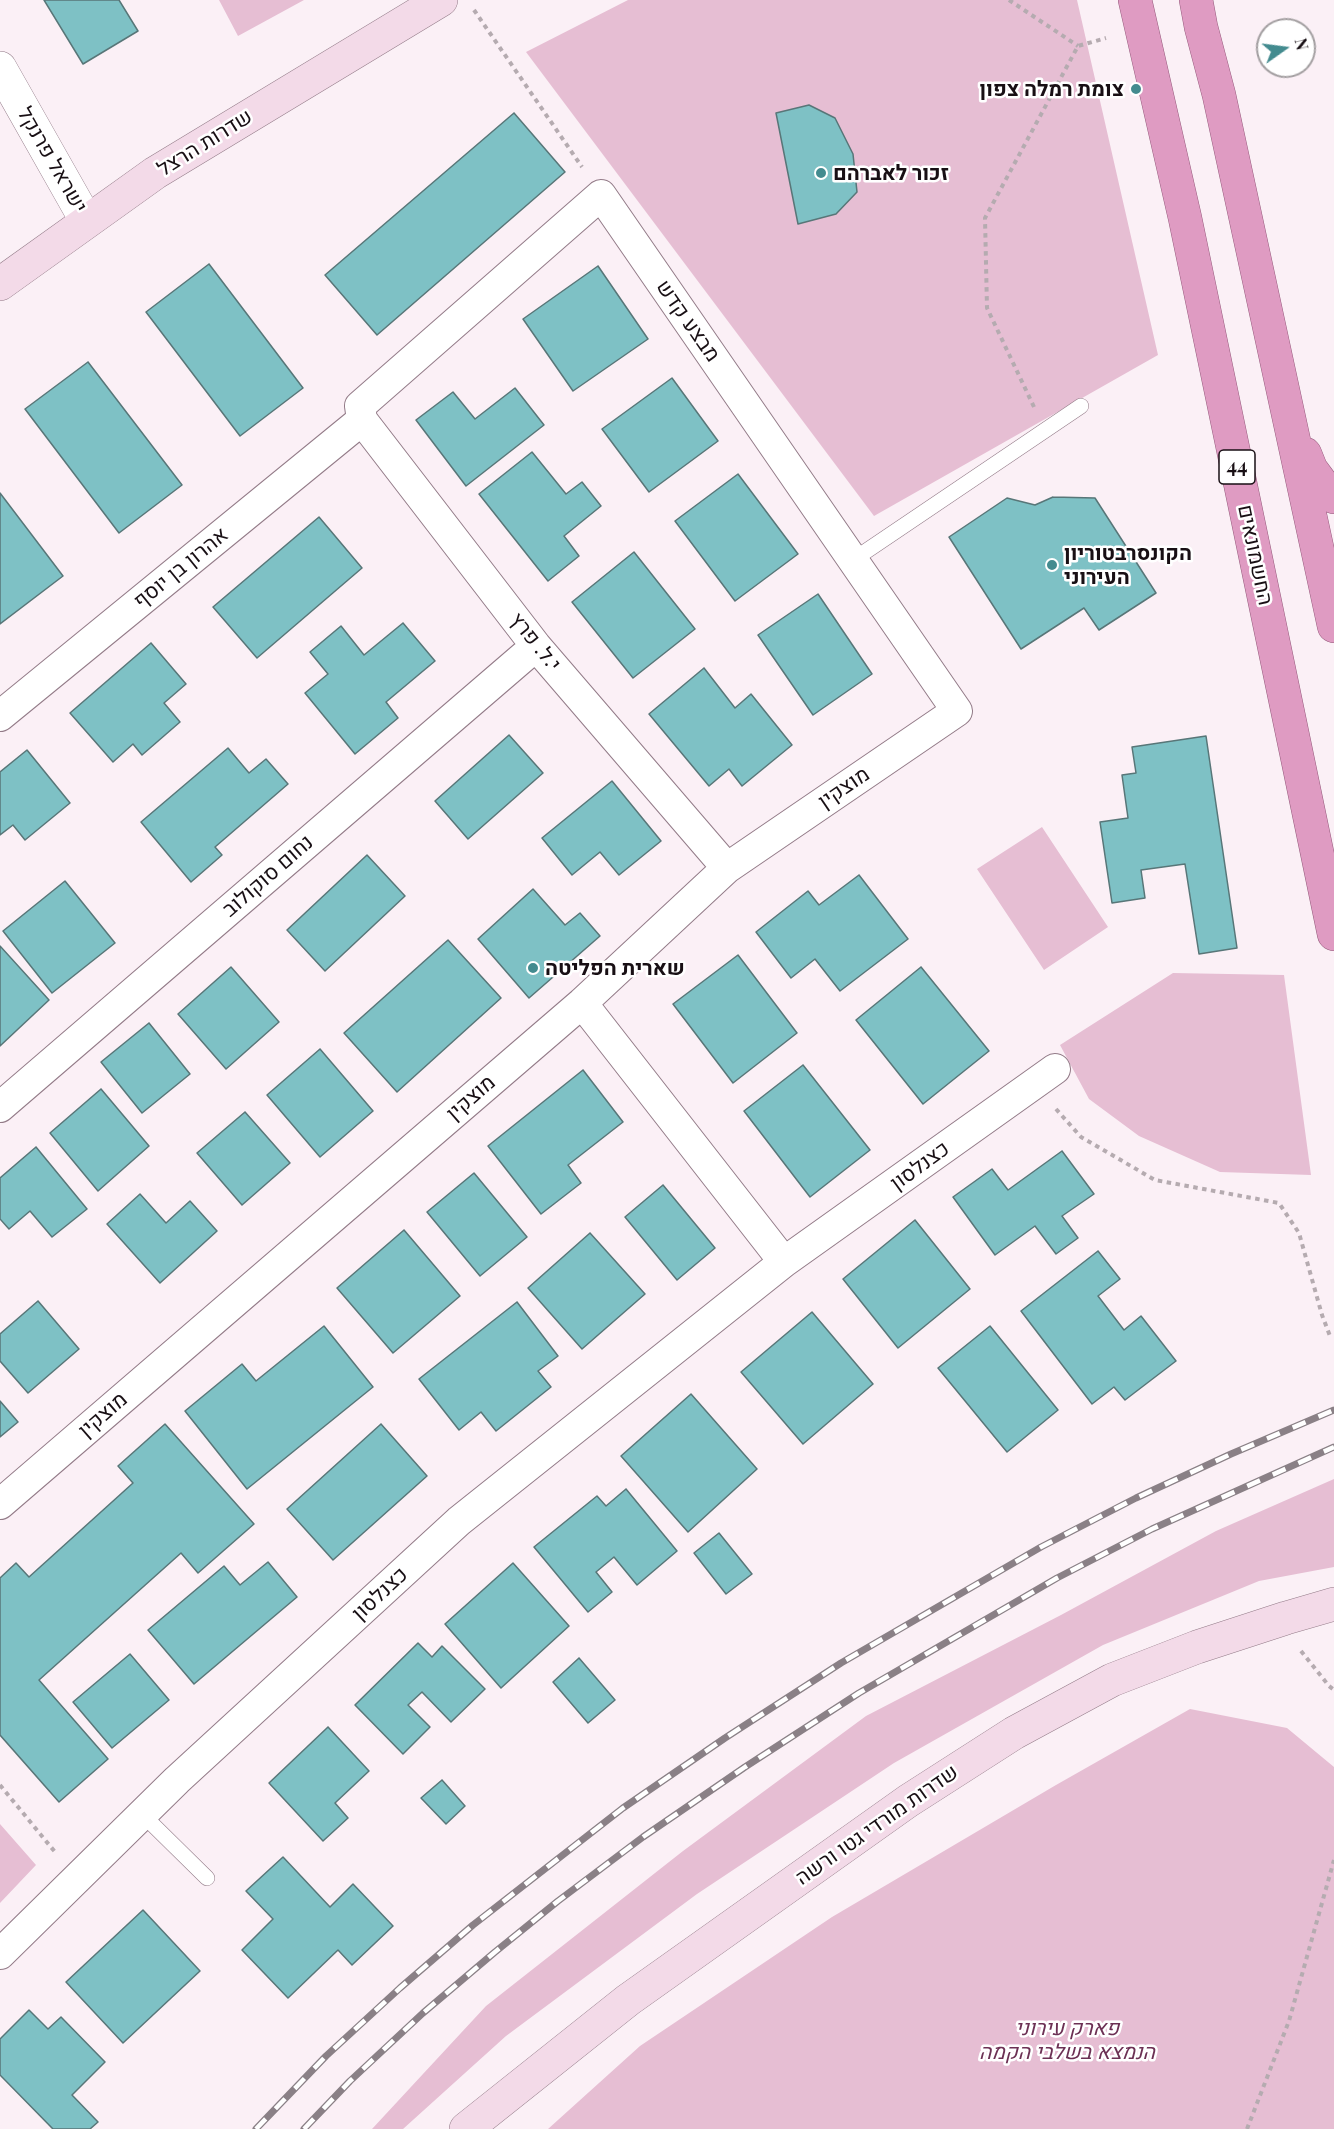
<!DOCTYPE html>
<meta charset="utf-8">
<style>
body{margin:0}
#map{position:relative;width:1334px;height:2129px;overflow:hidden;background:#fbf0f6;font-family:"Playfair Display",serif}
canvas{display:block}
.north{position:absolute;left:1256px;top:18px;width:60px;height:60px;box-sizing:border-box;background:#fff;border:2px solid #a39fa1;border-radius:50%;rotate:76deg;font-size:16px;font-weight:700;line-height:24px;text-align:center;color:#180f14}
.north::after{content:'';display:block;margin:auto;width:21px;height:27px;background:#438b8f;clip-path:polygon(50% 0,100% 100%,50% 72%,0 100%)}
</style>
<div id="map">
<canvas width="1334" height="2129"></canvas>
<div class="north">N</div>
</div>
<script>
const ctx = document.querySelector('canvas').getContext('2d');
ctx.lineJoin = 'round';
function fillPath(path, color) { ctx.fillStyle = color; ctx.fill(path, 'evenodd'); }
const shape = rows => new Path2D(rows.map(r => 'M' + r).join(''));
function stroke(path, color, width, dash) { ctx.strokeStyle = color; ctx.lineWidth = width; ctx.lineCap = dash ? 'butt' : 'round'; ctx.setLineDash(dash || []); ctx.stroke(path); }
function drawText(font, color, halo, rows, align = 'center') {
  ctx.font = font + ' "Playfair Display",Heebo,serif'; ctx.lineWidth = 5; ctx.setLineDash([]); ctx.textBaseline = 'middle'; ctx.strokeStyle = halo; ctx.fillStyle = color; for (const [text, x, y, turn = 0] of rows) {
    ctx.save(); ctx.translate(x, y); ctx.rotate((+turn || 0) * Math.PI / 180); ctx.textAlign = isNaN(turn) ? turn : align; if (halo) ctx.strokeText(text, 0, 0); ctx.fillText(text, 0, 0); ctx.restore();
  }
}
fillPath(shape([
 [219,0,304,0,238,36],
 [628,0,1077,0,1158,355,874,516,526,52],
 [1042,827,1108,927,1044,970,977,869],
 [1173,973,1284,975,1311,1175,1220,1172,1139,1136,1089,1099,1060,1045],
 [1334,1479,1334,1567,1259,1581,1103,1645,894,1763,697,1894,506,2036,403,2129,372,2129,486,2006,683,1851,866,1716,1061,1615,1216,1531],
 [1190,1709,1287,1728,1334,1767,1334,2129,548,2129,640,2046,832,1917,1056,1785],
 [0,1824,36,1865,0,1903]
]), '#e6bed3');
const building = shape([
 [44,0,119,0,138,31,83,64,44,0],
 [809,105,835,118,853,154,857,192,836,214,798,224,776,113,809,105],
 [514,113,565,172,377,335,325,275,514,113],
 [209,264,303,388,240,436,146,312,209,264],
 [598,266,648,339,573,391,523,319,598,266],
 [88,362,182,485,119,533,25,409,88,362],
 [672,378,718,441,649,492,602,429,672,378],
 [515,388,544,425,466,486,416,420,453,392,475,419,515,388],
 [532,452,566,494,582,482,601,506,564,536,579,556,548,581,479,494,532,452],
 [738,474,798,554,735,601,675,521,738,474],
 [0,493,63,576,0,624,0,493],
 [1053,497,1095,498,1156,593,1099,630,1084,608,1021,649,949,537,1007,498,1035,505,1053,497],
 [319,517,362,568,257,658,213,607,319,517],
 [634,552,695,629,633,678,572,602,634,552],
 [818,594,872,674,813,715,758,635,818,594],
 [403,623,435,661,386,702,398,718,355,754,305,693,328,674,310,652,341,626,364,655,403,623],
 [151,643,186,684,164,703,180,722,142,755,133,744,113,762,70,713,151,643],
 [704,668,735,708,751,694,792,745,742,786,729,769,709,786,649,714,704,668],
 [509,735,543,773,468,839,435,801,509,735],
 [1206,736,1237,948,1199,954,1185,864,1141,870,1145,898,1112,903,1100,822,1128,818,1122,775,1136,773,1132,747,1206,736],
 [228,748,249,773,266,759,288,784,215,847,222,855,191,882,141,822,228,748],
 [27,750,70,803,25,840,13,825,0,835,0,772,27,750],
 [612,781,661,841,619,875,600,852,572,875,542,838,612,781],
 [367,855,405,896,325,971,287,930,367,855],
 [859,875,908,939,840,991,815,959,791,978,756,932,808,891,819,905,859,875],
 [65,881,115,943,52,993,3,931,65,881],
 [533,889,565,925,580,913,600,936,529,998,478,939,533,889],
 [448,940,501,998,397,1092,344,1033,448,940],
 [0,946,49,1000,0,1046,0,946],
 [738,955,797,1033,733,1083,673,1004,738,955],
 [231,967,279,1022,226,1069,178,1014,231,967],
 [921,967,989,1051,923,1104,856,1020,921,967],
 [149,1023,190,1074,142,1113,101,1062,149,1023],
 [320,1049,373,1111,320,1157,267,1095,320,1049],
 [803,1065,870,1150,810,1197,744,1111,803,1065],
 [583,1070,623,1122,568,1165,581,1183,541,1214,488,1146,583,1070],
 [101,1089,149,1146,98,1191,50,1133,101,1089],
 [245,1112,290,1163,242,1205,197,1153,245,1112],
 [36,1147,87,1209,52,1237,30,1211,9,1229,0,1219,0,1178,36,1147],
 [1062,1151,1094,1194,1062,1216,1078,1238,1056,1254,1035,1226,995,1255,953,1197,992,1169,1008,1190,1062,1151],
 [474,1173,527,1237,480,1276,427,1212,474,1173],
 [663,1185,715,1248,677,1280,625,1217,663,1185],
 [140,1194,166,1223,190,1201,217,1231,160,1283,107,1224,140,1194],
 [915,1220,970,1289,898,1348,843,1279,915,1220],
 [404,1230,460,1296,393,1353,337,1288,404,1230],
 [590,1233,645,1294,582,1349,528,1288,590,1233],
 [1098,1251,1120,1279,1098,1296,1124,1330,1141,1316,1176,1361,1125,1400,1114,1387,1092,1404,1021,1311,1098,1251],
 [38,1301,79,1349,28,1393,0,1361,0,1334,38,1301],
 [517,1302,558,1356,538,1371,551,1387,496,1431,481,1412,459,1430,419,1379,517,1302],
 [812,1312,873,1384,803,1444,741,1372,812,1312],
 [324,1326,373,1387,247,1489,185,1411,242,1364,256,1381,324,1326],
 [990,1326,1058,1410,1007,1452,938,1368,990,1326],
 [691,1394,757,1469,688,1532,621,1456,691,1394],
 [0,1401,18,1422,0,1437,0,1401],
 [165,1424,254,1524,198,1573,181,1553,39,1680,108,1759,59,1802,0,1735,0,1578,16,1563,29,1577,133,1483,118,1466,165,1424],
 [381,1424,427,1476,333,1560,287,1509,381,1424],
 [626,1489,677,1551,637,1585,614,1557,596,1572,612,1592,588,1612,534,1547,597,1496,606,1506,626,1489],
 [719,1533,752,1574,726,1594,694,1553,719,1533],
 [268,1562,297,1597,194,1684,148,1630,224,1566,240,1585,268,1562],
 [513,1563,569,1626,501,1688,445,1624,513,1563],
 [418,1643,432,1657,442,1646,485,1689,451,1722,422,1692,408,1705,430,1727,403,1754,355,1705,418,1643],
 [130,1654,169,1700,112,1748,73,1702,130,1654],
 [579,1658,615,1700,588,1723,553,1682,579,1658],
 [328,1727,369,1771,335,1803,348,1818,323,1841,269,1783,328,1727],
 [442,1780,465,1806,446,1824,421,1798,442,1780],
 [283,1857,330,1907,353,1884,393,1926,352,1965,338,1950,288,1998,242,1950,273,1919,246,1891,283,1857],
 [143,1910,200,1971,123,2043,66,1982,143,1910],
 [29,2010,48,2029,61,2017,105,2062,72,2095,98,2122,90,2129,53,2129,0,2075,0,2039,29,2010]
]);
fillPath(building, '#7ec1c5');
stroke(building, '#587678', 1.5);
const service = shape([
 [853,560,1081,406],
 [142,1814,207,1878]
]);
const minor = shape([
 [0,716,362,420],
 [582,1003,784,1262],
 [0,1107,536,646],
 [0,1504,582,1003,727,868,957,711,601,195,360,406,362,420,536,646,727,868],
 [0,1954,177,1780,459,1521,784,1262,1055,1069]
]);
const tertiary = shape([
 [0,68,86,220]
]);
const secondary = shape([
 [0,284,155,173,441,0],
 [466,2129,628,2000,908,1801,1014,1733,1112,1680,1197,1647,1286,1618,1334,1604]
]);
const trunk = shape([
 [1135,0,1185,218,1334,934],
 [1196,0,1201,27,1219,95,1334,626],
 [1305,454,1311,469,1325,488,1334,497]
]);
stroke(service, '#937b88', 16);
stroke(minor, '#937b88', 32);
stroke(tertiary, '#937b88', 34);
stroke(secondary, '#937b88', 34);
stroke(trunk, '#945a7b', 34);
stroke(shape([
 [1009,0,1078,46],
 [474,10,582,167],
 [1034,407,987,308,985,218,1078,46,1106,38],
 [1056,1109,1081,1137,1155,1180,1279,1203,1299,1233,1322,1315,1330,1336],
 [1301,1651,1329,1686,1334,1690],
 [0,1785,55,1852],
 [1247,2129,1289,2021,1334,1860]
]), '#b5abb0', 4, [4.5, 4.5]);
stroke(service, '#fff', 15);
stroke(minor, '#fff', 30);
stroke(tertiary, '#fff', 33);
stroke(secondary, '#f3dae8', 33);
stroke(trunk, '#df9bc2', 33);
const rail = shape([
 [256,2129,326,2056,400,1988,473,1925,623,1808,725,1738,841,1663,1041,1547,1136,1498,1231,1454,1334,1410],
 [304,2129,350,2081,423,2013,495,1952,558,1901,643,1837,745,1767,859,1693,1057,1578,1152,1529,1334,1447]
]);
stroke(rail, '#8a8086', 7);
stroke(rail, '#fff', 4.5, [14]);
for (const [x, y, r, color] of [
 [1136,89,6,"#438b8f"],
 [821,173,6,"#438b8f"],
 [1052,565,6,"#438b8f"],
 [533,968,6,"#438b8f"]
]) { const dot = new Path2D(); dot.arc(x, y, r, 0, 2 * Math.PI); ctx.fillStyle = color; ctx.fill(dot); stroke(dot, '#fff', 2); }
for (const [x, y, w] of [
 [1237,467,36]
]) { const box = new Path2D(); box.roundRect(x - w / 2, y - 17, w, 34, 4.5); ctx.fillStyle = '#fff'; ctx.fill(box); stroke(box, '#180f14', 1.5); }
drawText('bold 20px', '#180f14', null, [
 ["44",1237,467]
]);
drawText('bold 21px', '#180f14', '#fff', [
 ["צומת רמלה צפון",1124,89,"right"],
 ["זכור לאברהם",833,173],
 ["הקונסרבטוריון",1064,553],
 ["העירוני",1064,577],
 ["שארית הפליטה",545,968]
], 'left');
drawText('21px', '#180f14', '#fff', [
 ["שדרות הרצל",205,143,-32],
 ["ישראל פרנקל",52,160,60],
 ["מבצע קדש",688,321,55],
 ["החשמונאים",1255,555,78],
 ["אהרון בן יוסף",181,568,-39],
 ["י.ל. פרץ",535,642,51],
 ["מוצקין",844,788,-34],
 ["נחום סוקולוב",268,876,-41],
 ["מוצקין",471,1098,-41],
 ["כצנלסון",920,1166,-36],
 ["מוצקין",103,1415,-41],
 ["כצנלסון",380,1594,-43],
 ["שדרות מורדי גטו ורשה",877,1825,-35]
]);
drawText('italic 21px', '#6c3054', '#fff', [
 ["פארק עירוני",1067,2028],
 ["הנמצא בשלבי הקמה",1067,2052]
]);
</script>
